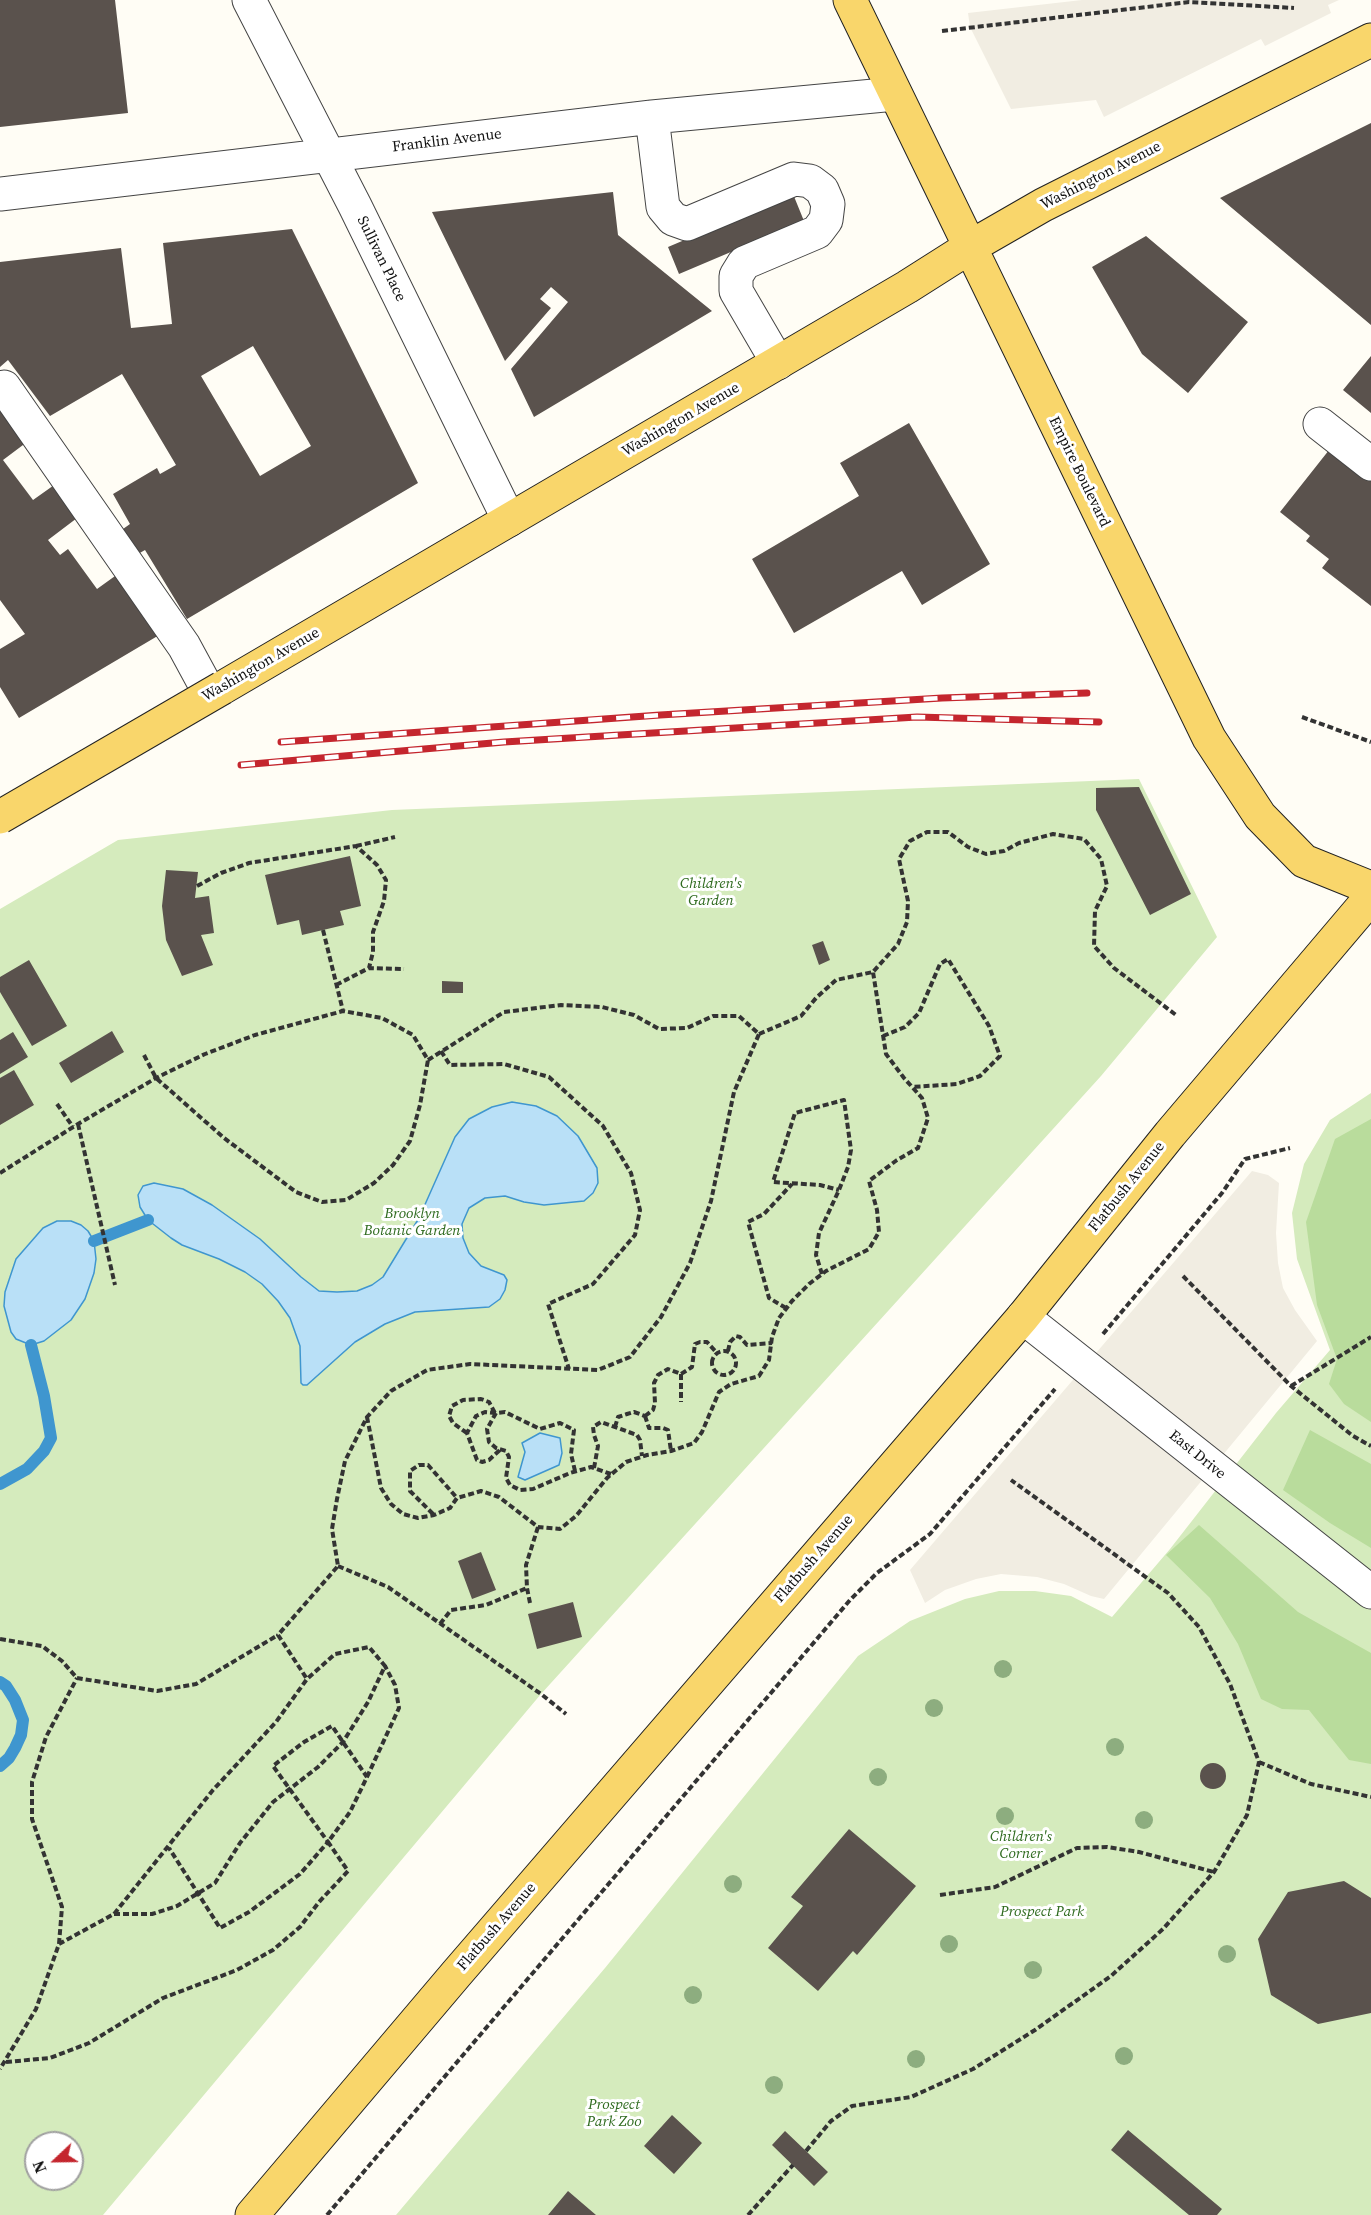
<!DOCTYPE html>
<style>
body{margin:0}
#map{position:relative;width:1371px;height:2215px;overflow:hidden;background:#fffdf5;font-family:"Source Serif 4",serif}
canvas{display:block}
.north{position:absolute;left:24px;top:2131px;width:60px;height:60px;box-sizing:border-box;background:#fff;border:2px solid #a0a0a0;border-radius:50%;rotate:248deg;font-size:16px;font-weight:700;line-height:24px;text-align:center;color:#111}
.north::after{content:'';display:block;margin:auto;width:21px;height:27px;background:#c4262e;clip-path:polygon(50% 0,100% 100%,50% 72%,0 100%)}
</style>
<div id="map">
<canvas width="1371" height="2215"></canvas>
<div class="north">N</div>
</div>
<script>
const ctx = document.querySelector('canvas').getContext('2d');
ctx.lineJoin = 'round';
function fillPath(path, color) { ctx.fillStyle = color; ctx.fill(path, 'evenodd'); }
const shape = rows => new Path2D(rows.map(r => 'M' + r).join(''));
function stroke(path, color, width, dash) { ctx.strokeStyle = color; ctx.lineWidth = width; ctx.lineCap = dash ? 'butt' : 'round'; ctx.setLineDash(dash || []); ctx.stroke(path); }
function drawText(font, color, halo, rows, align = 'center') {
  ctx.font = font + ' "Source Serif 4",serif'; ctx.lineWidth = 6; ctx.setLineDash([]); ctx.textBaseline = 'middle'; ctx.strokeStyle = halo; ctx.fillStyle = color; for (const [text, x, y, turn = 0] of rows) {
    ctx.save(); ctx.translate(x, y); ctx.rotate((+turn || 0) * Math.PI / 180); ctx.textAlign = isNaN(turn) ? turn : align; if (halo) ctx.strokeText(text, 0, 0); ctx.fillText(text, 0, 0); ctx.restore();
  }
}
fillPath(shape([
 [1139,779,1217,937,1101,1076,541,1694,103,2215,0,2215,0,909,118,840,392,810],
 [36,2143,72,2143,72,2179,36,2179],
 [1371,1093,1371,2215,396,2215,605,1968,858,1656,910,1621,965,1599,999,1591,1035,1591,1071,1596,1112,1617,1170,1549,1276,1413,1330,1350,1297,1259,1292,1213,1304,1164,1330,1120]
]), '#d5ebbd');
fillPath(shape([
 [1371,1119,1371,1422,1344,1404,1329,1384,1337,1359,1317,1305,1306,1222,1335,1139],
 [1310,1430,1371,1464,1371,1548,1330,1523,1283,1490],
 [1199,1525,1298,1612,1371,1653,1371,1764,1349,1760,1309,1710,1282,1709,1261,1699,1238,1644,1210,1598,1166,1555]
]), '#b9dc9c');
fillPath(shape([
 [1082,0,1339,0,1328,5,1331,13,1265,46,1261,39,1104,117,1096,100,1011,109,970,27,968,13],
 [1252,1171,1268,1175,1279,1183,1276,1233,1278,1263,1283,1288,1295,1310,1317,1341,1104,1599,1091,1596,1064,1584,1037,1577,1001,1574,976,1579,945,1590,925,1603,910,1570]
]), '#f1ede2');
const water = shape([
 [512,1102,536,1106,557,1116,578,1136,597,1168,598,1183,593,1193,584,1201,544,1205,524,1202,505,1196,485,1198,469,1208,462,1224,463,1238,469,1253,481,1266,504,1275,507,1280,505,1290,500,1299,489,1307,415,1312,385,1324,355,1342,307,1385,303,1385,301,1383,300,1346,290,1318,278,1301,262,1284,245,1272,219,1259,182,1245,171,1238,148,1220,140,1207,138,1195,143,1186,154,1183,183,1189,212,1205,260,1239,301,1277,319,1291,337,1292,357,1291,372,1285,383,1277,419,1218,455,1137,469,1119,492,1107,512,1102],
 [57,1221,71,1221,81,1225,88,1231,94,1241,96,1259,94,1273,85,1299,71,1320,44,1341,31,1345,16,1339,11,1332,4,1306,5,1292,16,1259,43,1228,57,1221],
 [540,1433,560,1438,562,1453,559,1465,525,1480,518,1477,525,1452,522,1443,540,1433]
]);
fillPath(water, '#b9e0f7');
stroke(water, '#3f96cf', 1.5);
stroke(shape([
 [94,1241,148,1220],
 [0,1484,27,1469,44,1451,51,1438,44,1396,31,1345],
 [0,1682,6,1686,15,1700,23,1720,21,1735,15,1748,9,1758,0,1766]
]), '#3f96cf', 12);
fillPath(shape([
 [0,0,115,0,128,113,0,127],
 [1371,123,1371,325,1220,198],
 [613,192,618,235,712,311,534,417,511,369,568,302,551,287,540,299,551,308,505,361,432,212],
 [793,194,804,221,679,274,668,247],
 [292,229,418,483,187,619,145,550,138,554,123,529,130,524,113,494,157,468,160,474,176,465,122,374,50,416,8,360,0,367,0,262,121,248,131,328,172,324,163,243],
 [253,346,311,446,260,476,201,376],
 [1146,236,1248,322,1188,393,1142,354,1092,267],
 [1371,356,1371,413,1343,390],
 [0,405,27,442,3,460,33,500,57,483,81,515,48,540,60,555,68,549,97,589,122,571,166,631,19,718,0,687,0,649,25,634,0,600],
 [909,423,990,564,922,605,902,571,794,633,752,559,859,496,840,463],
 [1333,445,1371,475,1371,606,1322,568,1329,559,1306,541,1310,536,1280,512],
 [1139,787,1191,894,1150,915,1096,810,1096,788],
 [350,856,361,906,340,911,344,925,302,935,299,920,277,925,265,875],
 [166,870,198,872,195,898,209,896,214,933,201,935,213,965,182,976,166,940,162,906],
 [823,941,830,960,819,965,812,945],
 [29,960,67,1026,32,1046,0,992,0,977],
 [442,981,463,982,463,993,442,993],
 [112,1031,124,1052,71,1083,59,1063],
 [13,1032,28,1057,0,1074,0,1040],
 [14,1070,34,1105,0,1125,0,1078],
 [481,1552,496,1590,472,1599,458,1561],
 [573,1602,582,1637,537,1649,528,1614],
 '1200 1776a13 13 0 1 1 26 0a13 13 0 1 1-26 0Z',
 [849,1829,916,1886,857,1955,853,1951,818,1991,768,1948,803,1906,791,1897],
 [1344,1881,1371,1898,1371,2013,1318,2024,1271,1995,1258,1939,1288,1892],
 [672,2115,702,2143,674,2174,644,2146],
 [1128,2130,1222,2209,1217,2215,1189,2215,1111,2150],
 [785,2131,828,2172,814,2186,772,2145],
 [568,2191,596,2215,548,2215]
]), '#5a524d');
const minor = shape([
 [249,0,355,206,509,520],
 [652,117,663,207,673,219,687,224,794,179,810,181,822,190,828,204,826,220,817,232,744,263,736,276,736,291,778,363],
 [0,194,652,117,895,94],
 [4,387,184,646,210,694],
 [1320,424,1371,464],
 [1023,1317,1371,1592]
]);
const major = shape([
 [850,0,1209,738,1260,816,1304,861,1371,888],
 [222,688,907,287,970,247,1043,205,1371,40],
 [252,2215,457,1973,1023,1317,1170,1134,1371,897]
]);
stroke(minor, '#444', 35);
stroke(major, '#222', 35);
stroke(shape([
 [942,31,1189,2,1294,8],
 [1302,717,1371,742],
 [356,846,395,837],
 [197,886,221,873,249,863,356,846,377,865,386,880,384,901,373,932,373,952,369,968],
 [323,930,343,1011],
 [336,985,369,968,404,969],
 [759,1034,801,1016,816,998,836,980,873,972,898,944,907,922,908,901,899,859,910,841,927,832,948,832,968,847,986,854,1004,851,1019,843,1053,834,1084,839,1101,859,1107,886,1095,911,1094,946,1114,968,1176,1015],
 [883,1036,905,1027,919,1013,940,964,948,959,989,1026,1000,1056,980,1076,957,1084,912,1087],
 [441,1051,450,1065,504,1064,549,1077,603,1126,631,1173,640,1210,635,1235,593,1284,548,1304,569,1369],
 [144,1055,156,1078,224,1138,296,1192,322,1202,346,1200,374,1183,393,1165,410,1141,420,1105,428,1060],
 [57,1104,73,1127],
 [78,1124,115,1285],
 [0,1173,78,1124,156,1078,205,1054,255,1035,343,1011,382,1018,413,1035,428,1060,504,1012,561,1005,602,1007,634,1015,659,1029,687,1028,713,1016,739,1016,759,1034,734,1092,711,1201,690,1263,661,1317,630,1357,598,1370,470,1364,427,1370,391,1391,367,1417,345,1461,337,1499,332,1529,338,1566,278,1635,307,1679,276,1722,213,1790,114,1914,59,1944,36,2009,0,2069],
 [822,1274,816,1255,819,1233,839,1190,848,1167,851,1150,844,1100,795,1113,773,1182,820,1185,839,1190],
 [1183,1276,1291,1386,1353,1436,1371,1446],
 [786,1308,769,1298,748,1222,764,1214,792,1184],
 [1103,1334,1222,1193,1245,1159,1290,1148],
 '712 1363a12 12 0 1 1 24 0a12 12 0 1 1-24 0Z',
 [728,1351,730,1342,736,1336,740,1337,747,1345,772,1343],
 [681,1374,681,1402],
 [1291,1386,1371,1337],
 [496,1413,485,1412,476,1416,467,1433,477,1460,482,1462,489,1460,501,1449],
 [645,1416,653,1410,655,1403,654,1383,658,1375,668,1369,681,1374,692,1367,695,1344,700,1342,707,1342,717,1353],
 [645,1416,649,1428,663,1428,668,1430,671,1451],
 [367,1417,381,1488,391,1504,403,1514,418,1518,434,1515,450,1508,457,1498,481,1491,499,1497,538,1527,560,1529,576,1516,607,1478,626,1462,647,1455,671,1451,694,1443,702,1432,719,1392,731,1384,759,1376,769,1360,772,1337,779,1318,792,1301,809,1284,826,1271,869,1249,879,1232,877,1210,869,1181,897,1160,918,1148,928,1118,922,1098,904,1078,886,1054,873,972],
 [615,1427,618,1417,627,1414,634,1412,645,1416],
 [467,1433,453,1423,449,1416,452,1406,463,1400,481,1399,489,1402,495,1413],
 [594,1468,598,1446,594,1435,593,1427,601,1422,637,1435,640,1440,642,1456],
 [575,1471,571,1454,574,1430,560,1423,540,1429,505,1412,496,1413,487,1429,489,1442,496,1448,506,1451,509,1457,506,1478,510,1485,520,1490,533,1489,570,1473,591,1467,611,1474],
 [433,1514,410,1491,410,1471,419,1465,428,1465,457,1498],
 [338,1566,388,1587,541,1694,566,1714],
 [530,1603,527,1588,526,1565,538,1527],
 [440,1624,451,1610,486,1605,527,1588],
 [0,1639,42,1646,62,1661,77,1678,157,1691,196,1684,278,1635],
 [1259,1762,1311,1784,1371,1797],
 [367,1777,399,1708,395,1685,385,1666],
 [940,1895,995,1887,1077,1848,1107,1847,1139,1852,1214,1872],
 [114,1914,152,1914,177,1906,215,1883,240,1843,273,1802,318,1767,343,1742,368,1702,385,1666,369,1647,335,1654,307,1679],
 [59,1944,62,1907,32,1819,32,1782,46,1737,77,1678],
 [6,2062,50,2058,89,2043,163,1998,237,1970,273,1950,300,1927,319,1902,348,1871,328,1842,350,1812,367,1777,332,1726,304,1742,273,1766,328,1842,300,1874,249,1912,220,1928,169,1848],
 [806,2151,831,2121,852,2106,911,2097,973,2069,1035,2030,1111,1976,1163,1929,1214,1872,1247,1815,1259,1762,1230,1684,1199,1627,1168,1593,1011,1480],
 [327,2215,850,1600,877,1573,930,1534,1055,1389],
 [748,2215,793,2165]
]), '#333', 4, [6, 3]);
stroke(minor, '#fff', 33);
stroke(major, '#f9d66b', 33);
const rail = shape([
 [281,742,660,715,942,698,1087,693],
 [241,765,504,742,917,717,1099,722]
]);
stroke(rail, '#c4262e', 7);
stroke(rail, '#fff', 4.5, [14]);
const majorBridge = shape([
 [0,817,222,688]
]);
stroke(majorBridge, '#222', 35, []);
stroke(majorBridge, '#f9d66b', 33);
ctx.fillStyle = '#8dad7f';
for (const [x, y] of [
 [1003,1669],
 [934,1708],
 [1115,1747],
 [878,1777],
 [1005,1816],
 [1144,1820],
 [733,1884],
 [949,1944],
 [1227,1954],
 [1033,1970],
 [693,1995],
 [1124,2056],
 [916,2059],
 [774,2085]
]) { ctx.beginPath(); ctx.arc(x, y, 9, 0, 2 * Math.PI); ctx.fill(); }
drawText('15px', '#111', '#fff', [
 ["Franklin Avenue",447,141,-7],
 ["Washington Avenue",1101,176,-27],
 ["Sullivan Place",381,259,64],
 ["Washington Avenue",681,420,-30],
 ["Empire Boulevard",1079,472,64],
 ["Washington Avenue",261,665,-30],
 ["Flatbush Avenue",1127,1187,-51],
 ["East Drive",1197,1455,39],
 ["Flatbush Avenue",814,1559,-49],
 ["Flatbush Avenue",497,1927,-49]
]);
drawText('italic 15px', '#2f6b1f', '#fff', [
 ["Children's",711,884],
 ["Garden",711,901],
 ["Brooklyn",412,1214],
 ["Botanic Garden",412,1231],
 ["Children's",1021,1837],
 ["Corner",1021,1854],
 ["Prospect Park",1042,1912],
 ["Prospect",614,2105],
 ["Park Zoo",614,2122]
]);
</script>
